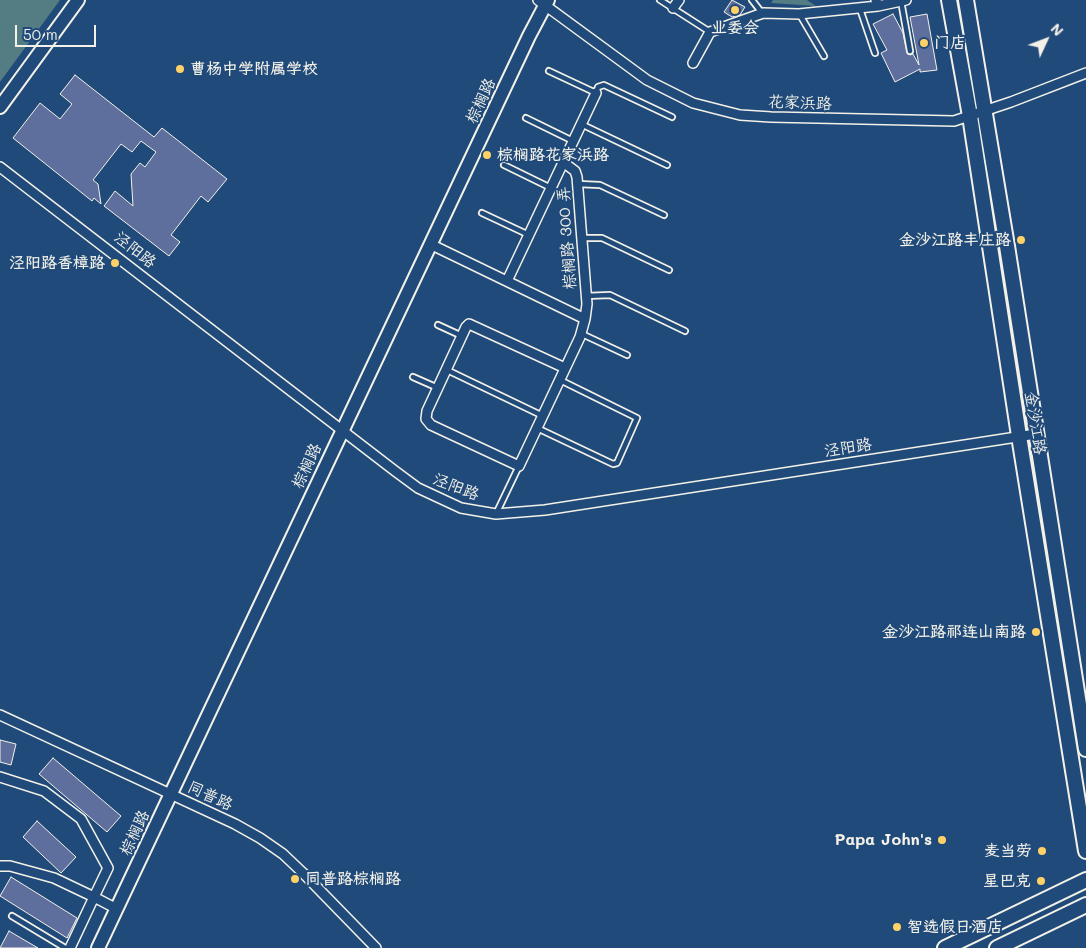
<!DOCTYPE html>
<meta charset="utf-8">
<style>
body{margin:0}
#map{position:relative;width:1086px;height:948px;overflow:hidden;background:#1f4a7a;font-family:Mali,sans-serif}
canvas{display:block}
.north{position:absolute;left:1021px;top:15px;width:50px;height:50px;-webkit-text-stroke:4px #1f4a7a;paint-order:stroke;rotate:47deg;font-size:14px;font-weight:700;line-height:20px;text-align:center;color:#f4f1e8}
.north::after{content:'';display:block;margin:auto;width:18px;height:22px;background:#f4f1e8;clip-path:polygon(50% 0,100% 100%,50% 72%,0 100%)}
.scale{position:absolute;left:15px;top:25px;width:81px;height:22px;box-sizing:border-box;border:2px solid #f4f1e8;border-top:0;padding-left:6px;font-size:15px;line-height:18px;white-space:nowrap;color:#f4f1e8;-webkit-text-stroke:4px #1f4a7a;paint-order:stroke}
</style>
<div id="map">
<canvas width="1086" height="948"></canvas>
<div class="north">N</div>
<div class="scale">50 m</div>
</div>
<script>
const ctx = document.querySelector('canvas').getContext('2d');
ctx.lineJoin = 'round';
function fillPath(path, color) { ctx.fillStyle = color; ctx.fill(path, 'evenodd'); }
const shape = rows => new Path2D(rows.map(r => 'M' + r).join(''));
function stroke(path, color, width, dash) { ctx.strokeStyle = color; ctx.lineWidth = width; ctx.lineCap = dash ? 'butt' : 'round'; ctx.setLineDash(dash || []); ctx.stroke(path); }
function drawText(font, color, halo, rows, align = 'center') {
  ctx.font = font + ' Mali,"LXGW WenKai TC",sans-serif'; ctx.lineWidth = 4; ctx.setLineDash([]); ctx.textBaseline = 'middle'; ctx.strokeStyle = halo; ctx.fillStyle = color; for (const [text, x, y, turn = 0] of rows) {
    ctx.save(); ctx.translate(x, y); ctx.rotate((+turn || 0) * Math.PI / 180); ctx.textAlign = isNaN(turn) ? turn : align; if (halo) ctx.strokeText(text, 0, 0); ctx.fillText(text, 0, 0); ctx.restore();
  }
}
fillPath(shape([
 [0,0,60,0,0,82],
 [773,0,807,0,816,6,771,3]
]), '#547c83');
const building = shape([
 [732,0,745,7,740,15,732,17,724,12,732,0],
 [893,14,903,33,907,53,910,55,913,54,919,65,910,17,927,14,937,70,920,72,920,69,895,82,881,53,887,50,873,24,893,14],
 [75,75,154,137,162,128,227,179,208,202,201,196,171,235,180,242,169,256,104,206,115,191,133,206,131,174,140,163,145,167,156,152,141,141,132,152,121,144,93,180,98,184,101,204,94,198,92,201,13,138,40,103,60,119,72,104,60,94,75,75],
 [0,740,16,744,11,765,0,762,0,740],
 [53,758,121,816,107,832,39,774,53,758],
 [37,821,76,857,61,873,23,837,37,821],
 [11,877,77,918,67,938,0,896,11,877],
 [9,931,38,948,0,948,9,931]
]);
fillPath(building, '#5e6f9e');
stroke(building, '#f4f1e8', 1);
const lane = shape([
 [660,0,710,32],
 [752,0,762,13],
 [901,1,910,51],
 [860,9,875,53],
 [800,15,824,56],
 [549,71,596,93,598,87,604,85,672,117],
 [526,118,573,141],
 [581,124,667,165],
 [504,165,551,188],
 [578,184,600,185,664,215],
 [482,213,529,235],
 [582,238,602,238,669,270],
 [586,296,610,295,685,331],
 [438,325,462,336],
 [582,334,627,355],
 [447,370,543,416],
 [413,377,438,388],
 [537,428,613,464,617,463,637,418,560,380],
 [496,514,519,466],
 [12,916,65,948]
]);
const street = shape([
 [538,0,647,80,693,103,740,115,771,117,954,121,1011,102,1086,73],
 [876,0,878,6,906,0],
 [673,8,679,0],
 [693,63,710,32,763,13,799,14,878,6],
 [563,162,575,171,577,177,587,304,585,319,580,337,519,466,431,425,426,419,427,411,466,327,469,324,565,368],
 [0,167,395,471,418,488,461,508,496,514,545,510,1036,434],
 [430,244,585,319],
 [507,281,596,93],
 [0,715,235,824,260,838,283,854,303,873,376,948],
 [0,777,44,791,81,819,108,868,94,897,117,909],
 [0,866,10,866,54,878,94,897,70,948]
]);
const secondary = shape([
 [0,107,78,0],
 [98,948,529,36,548,0]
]);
const primary = shape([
 [949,0,970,116,1019,436,1086,851],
 [966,0,1007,246,1086,749],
 [945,948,1086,880],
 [997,948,1086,905]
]);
stroke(lane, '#f4f1e8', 8);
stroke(street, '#f4f1e8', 12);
stroke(secondary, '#f4f1e8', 16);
stroke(primary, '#f4f1e8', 18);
stroke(lane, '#1f4a7a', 4.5);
stroke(street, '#1f4a7a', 9);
stroke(secondary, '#1f4a7a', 12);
stroke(primary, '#1f4a7a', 14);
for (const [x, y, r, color] of [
 [735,10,5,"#ffd166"],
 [924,43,5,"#ffd166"],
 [180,69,5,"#ffd166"],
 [487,155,5,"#ffd166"],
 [1021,240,5,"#ffd166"],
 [115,263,5,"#ffd166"],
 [1036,632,5,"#ffd166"],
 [942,840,5,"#ffd166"],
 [1042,851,5,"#ffd166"],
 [295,879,5,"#ffd166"],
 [1041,881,5,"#ffd166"],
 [897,927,5,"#ffd166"]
]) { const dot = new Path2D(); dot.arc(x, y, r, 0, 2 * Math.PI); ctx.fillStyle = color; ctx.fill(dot); stroke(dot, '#1f4a7a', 2); }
drawText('bold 16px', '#f4f1e8', '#1f4a7a', [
 ["业委会",735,28,"center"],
 ["门店",934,43,"left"],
 ["曹杨中学附属学校",190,69,"left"],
 ["棕榈路花家浜路",497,155,"left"],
 ["金沙江路丰庄路",1011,240],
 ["泾阳路香樟路",105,263],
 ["金沙江路祁连山南路",1026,632],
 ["Papa John's",932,840],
 ["麦当劳",1032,851],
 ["同普路棕榈路",305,879,"left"],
 ["星巴克",1031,881],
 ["智选假日酒店",907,927,"left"]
], 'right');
drawText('16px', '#f4f1e8', '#1f4a7a', [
 ["棕榈路",481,101,-65],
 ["花家浜路",800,103,2],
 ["棕榈路 300 弄",567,238,-94],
 ["泾阳路",135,250,38],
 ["金沙江路",1035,423,81],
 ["泾阳路",848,448,-9],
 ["棕榈路",307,466,-65],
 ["泾阳路",456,487,21],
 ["同普路",210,796,25],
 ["棕榈路",135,833,-65]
]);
</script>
